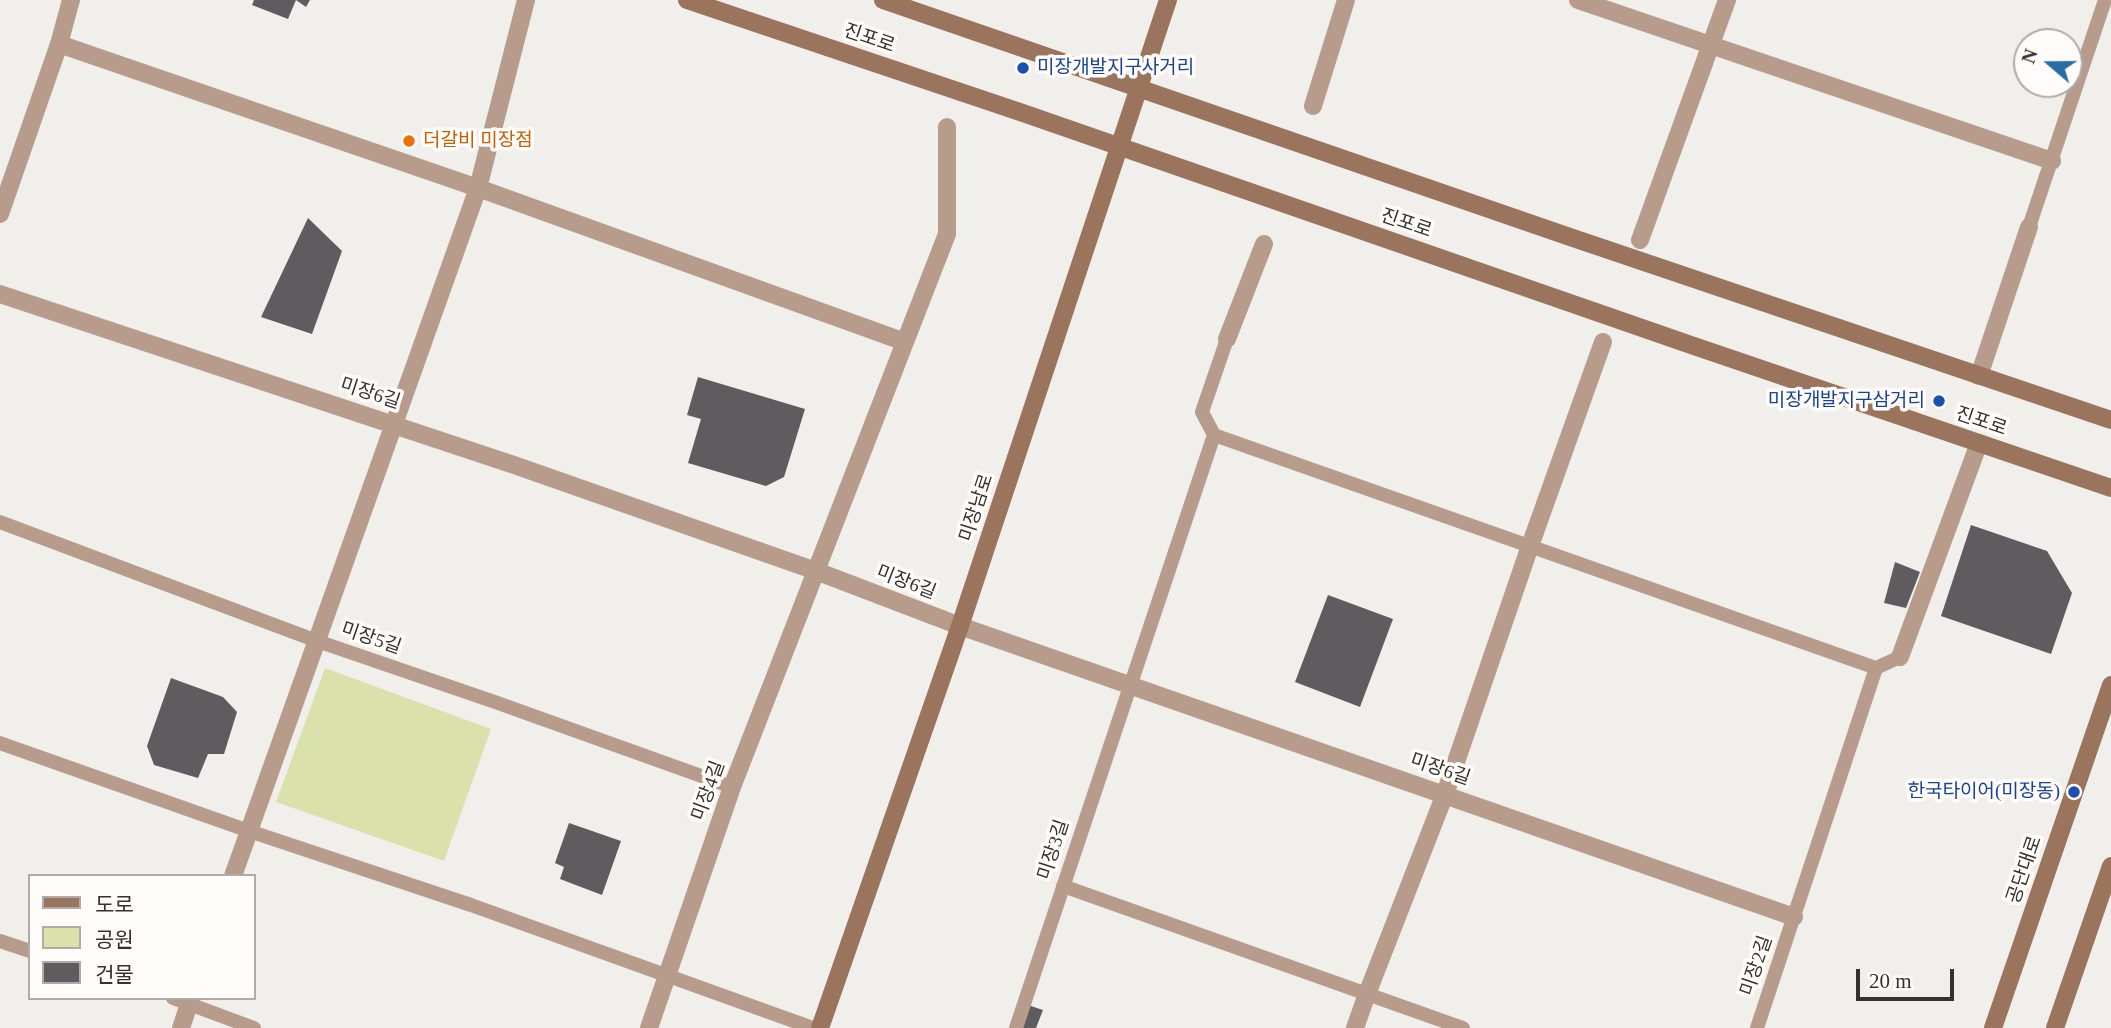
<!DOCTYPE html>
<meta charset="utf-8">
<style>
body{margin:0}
#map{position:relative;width:2111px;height:1028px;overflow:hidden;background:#f1efec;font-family:"Times New Roman","Noto Sans KR",serif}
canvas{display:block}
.legend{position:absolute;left:28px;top:874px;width:228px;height:126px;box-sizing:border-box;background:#fffcf9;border:2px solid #aeaba9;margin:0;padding:9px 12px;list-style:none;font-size:21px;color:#343231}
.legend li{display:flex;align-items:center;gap:14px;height:35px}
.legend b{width:35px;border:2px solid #aeaba9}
.north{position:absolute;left:2013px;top:28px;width:70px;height:70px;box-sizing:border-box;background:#fffcf9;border:2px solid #aeaba9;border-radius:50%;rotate:290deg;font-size:19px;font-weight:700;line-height:28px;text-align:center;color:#343231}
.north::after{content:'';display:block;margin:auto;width:24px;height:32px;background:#286ea3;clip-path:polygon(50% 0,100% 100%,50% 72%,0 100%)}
.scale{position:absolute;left:1856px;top:969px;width:98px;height:32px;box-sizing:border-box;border:4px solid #343231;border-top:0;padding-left:9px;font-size:21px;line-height:24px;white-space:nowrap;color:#343231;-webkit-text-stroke:5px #fffcf9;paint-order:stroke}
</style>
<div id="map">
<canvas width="2111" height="1028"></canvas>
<ul class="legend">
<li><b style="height:9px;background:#9a745c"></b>도로</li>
<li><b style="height:19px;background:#dae1aa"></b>공원</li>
<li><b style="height:19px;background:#5f5c5f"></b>건물</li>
</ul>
<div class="north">N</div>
<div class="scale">20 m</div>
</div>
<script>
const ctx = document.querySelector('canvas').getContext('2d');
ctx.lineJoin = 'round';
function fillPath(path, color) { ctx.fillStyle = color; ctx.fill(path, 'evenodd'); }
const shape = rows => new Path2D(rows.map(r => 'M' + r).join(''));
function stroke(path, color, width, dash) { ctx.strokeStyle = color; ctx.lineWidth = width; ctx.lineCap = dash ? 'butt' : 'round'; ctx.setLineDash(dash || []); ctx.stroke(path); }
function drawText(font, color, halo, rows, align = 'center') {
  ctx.font = font + ' "Times New Roman","Noto Sans KR",serif'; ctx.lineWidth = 7; ctx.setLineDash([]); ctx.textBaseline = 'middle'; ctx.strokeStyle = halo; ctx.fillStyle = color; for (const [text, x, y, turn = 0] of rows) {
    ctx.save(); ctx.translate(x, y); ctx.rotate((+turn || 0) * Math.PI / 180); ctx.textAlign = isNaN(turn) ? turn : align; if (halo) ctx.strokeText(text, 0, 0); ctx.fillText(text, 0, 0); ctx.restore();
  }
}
fillPath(shape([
 [325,668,491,729,444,861,276,802]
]), '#dae1aa');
fillPath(shape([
 [254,0,310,0,306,7,296,0,288,19,252,5],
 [308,218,342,251,312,334,261,317],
 [698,377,805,409,784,477,766,486,688,463,701,419,687,415],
 [1971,525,2047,551,2072,593,2051,654,1941,616],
 [1895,562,1920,572,1906,608,1884,603],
 [1328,595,1393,619,1360,707,1295,682],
 [171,678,223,697,237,712,224,754,208,754,198,778,154,765,147,746],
 [569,823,621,841,602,895,560,879,564,867,555,863],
 [1028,1005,1043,1010,1036,1028,1020,1028]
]), '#5f5c5f');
stroke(shape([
 [2029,227,2105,0],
 [1214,435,1876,668],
 [0,522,317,641,495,702,732,787],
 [0,743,249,831,471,905,813,1028],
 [1063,886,1463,1028],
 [0,941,30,951],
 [173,998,254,1028],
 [1016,1028,1214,435,1202,412,1227,339],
 [1757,1028,1876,668,1900,657]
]), '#b79c8c', 14);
stroke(shape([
 [1578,0,2052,161],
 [59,44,71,0],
 [1313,106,1346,0],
 [0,214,59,44,478,188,905,342,732,787,649,1028],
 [1640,240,1727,0],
 [0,294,517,466,816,571,960,626,1794,917],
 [1227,339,1264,244],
 [905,342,947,234,947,127],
 [1979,376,2029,227],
 [1900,657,1979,443],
 [233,876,478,188,526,0],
 [181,1028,191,998],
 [1355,1028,1367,994,1445,794,1530,546,1603,342]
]), '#b79c8c', 18);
stroke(shape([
 [687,0,1020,112,1691,345,2111,488],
 [883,0,1570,237,2111,420],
 [820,1028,960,626,1168,0],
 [1993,1028,2111,685],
 [2055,1028,2111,866]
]), '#9a745c', 18);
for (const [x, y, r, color] of [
 [1023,68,7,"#1a4fb4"],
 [409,141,7,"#e8710a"],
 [1939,401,7,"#1a4fb4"],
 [2074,792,7,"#1a4fb4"]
]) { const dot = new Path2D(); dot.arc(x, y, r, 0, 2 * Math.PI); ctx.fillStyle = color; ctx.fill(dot); stroke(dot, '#fffcf9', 2.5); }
drawText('19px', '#343231', '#fffcf9', [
 ["진포로",869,39,19],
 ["진포로",1406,224,19],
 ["미장6길",370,394,18],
 ["진포로",1981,422,19],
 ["미장남로",977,508,-72],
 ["미장6길",906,583,21],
 ["미장5길",371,639,19],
 ["미장6길",1440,770,19],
 ["미장4길",709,791,-70],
 ["미장3길",1054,850,-72],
 ["공단대로",2025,870,-71],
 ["미장2길",1757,966,-71]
]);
drawText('19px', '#164399', '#fffcf9', [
 ["미장개발지구사거리",1037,68,"left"],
 ["미장개발지구삼거리",1925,401],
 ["한국타이어(미장동)",2060,792]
], 'right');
drawText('19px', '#c56008', '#fffcf9', [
 ["더갈비 미장점",423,141]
], 'left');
</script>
